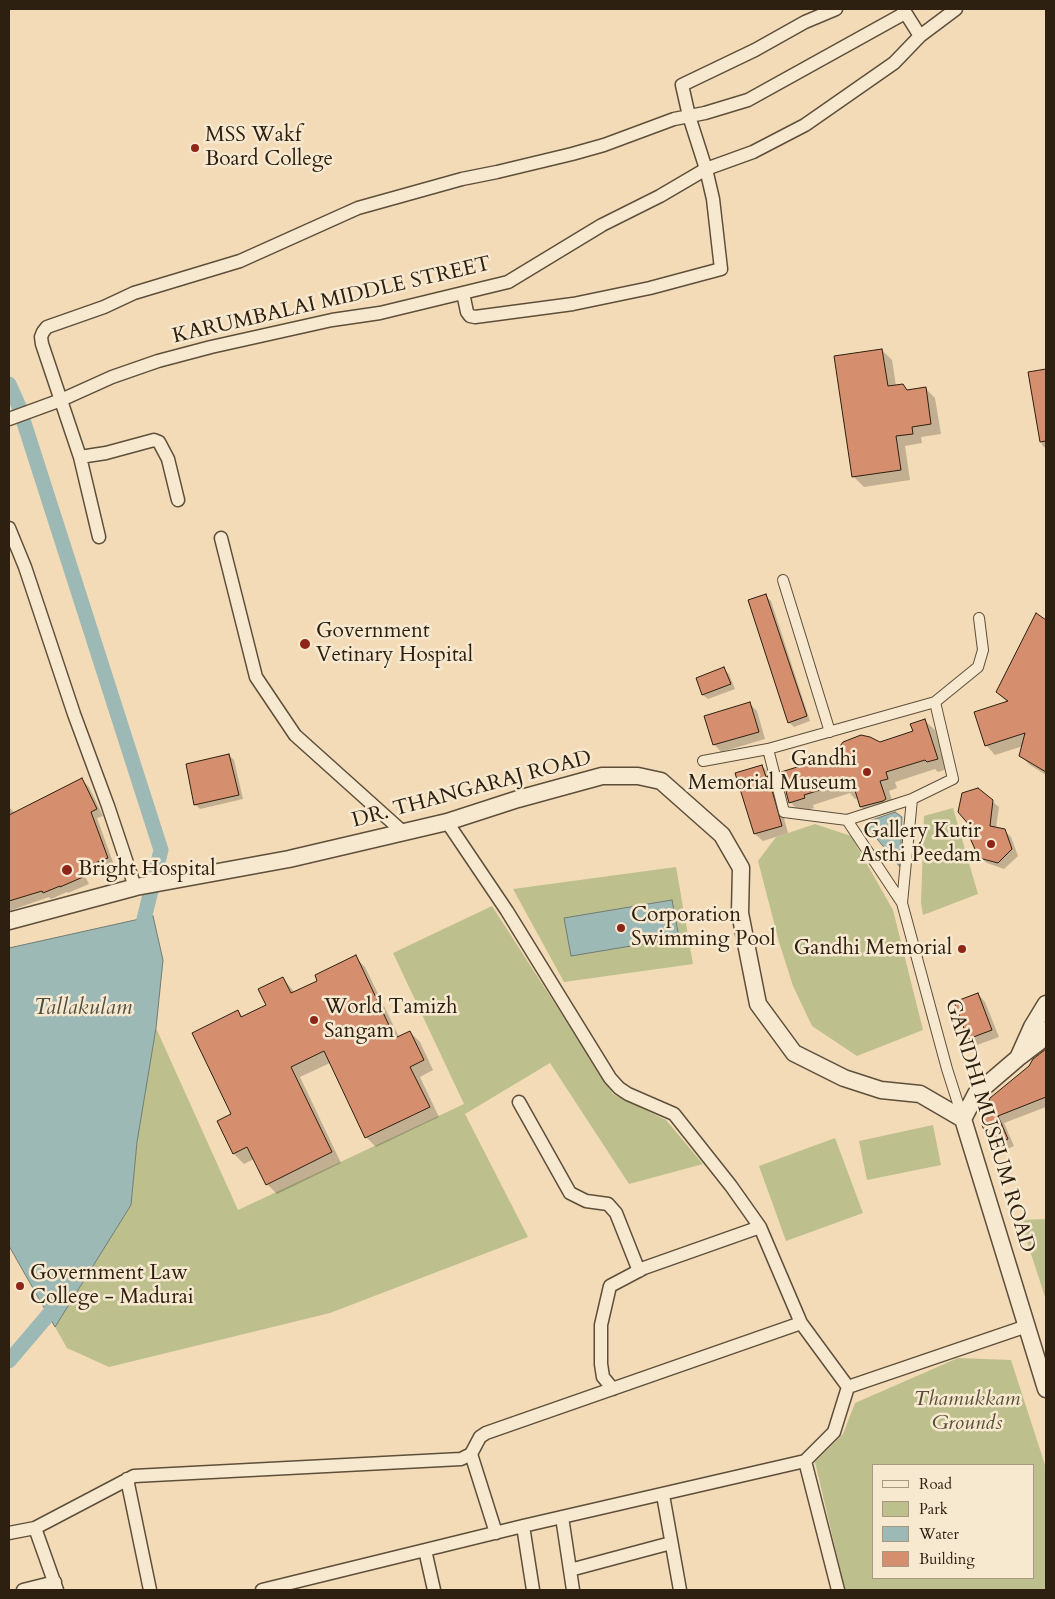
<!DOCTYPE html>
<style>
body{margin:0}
#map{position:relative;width:1055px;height:1599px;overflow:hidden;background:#f3dbb7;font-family:Cardo,serif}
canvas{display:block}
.frame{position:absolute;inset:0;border:10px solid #2d2010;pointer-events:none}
.legend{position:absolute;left:872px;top:1464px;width:162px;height:115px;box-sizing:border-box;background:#f7e8d0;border:1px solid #a69883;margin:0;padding:6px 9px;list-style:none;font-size:15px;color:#2d2010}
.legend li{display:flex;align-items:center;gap:10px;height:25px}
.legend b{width:25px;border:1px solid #a69883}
</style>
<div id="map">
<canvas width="1055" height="1599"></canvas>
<div class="frame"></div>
<ul class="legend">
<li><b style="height:6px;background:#f7e8d0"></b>Road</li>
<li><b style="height:14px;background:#bdc08d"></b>Park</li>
<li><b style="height:14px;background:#9db9b6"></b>Water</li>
<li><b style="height:14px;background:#d58f6f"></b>Building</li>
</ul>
</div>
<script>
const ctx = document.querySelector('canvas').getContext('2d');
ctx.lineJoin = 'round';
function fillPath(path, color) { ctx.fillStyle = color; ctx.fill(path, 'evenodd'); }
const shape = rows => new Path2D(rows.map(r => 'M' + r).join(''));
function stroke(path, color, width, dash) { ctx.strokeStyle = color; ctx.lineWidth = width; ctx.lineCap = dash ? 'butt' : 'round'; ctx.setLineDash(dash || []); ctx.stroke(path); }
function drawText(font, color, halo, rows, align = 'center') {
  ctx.font = font + ' Cardo,serif'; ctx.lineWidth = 5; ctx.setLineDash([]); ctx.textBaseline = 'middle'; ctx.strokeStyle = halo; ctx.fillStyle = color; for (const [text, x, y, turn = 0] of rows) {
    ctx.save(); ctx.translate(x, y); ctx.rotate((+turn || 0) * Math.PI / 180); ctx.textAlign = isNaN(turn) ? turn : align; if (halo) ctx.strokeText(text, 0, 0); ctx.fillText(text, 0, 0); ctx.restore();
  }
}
fillPath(shape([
 [953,808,978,894,923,915,921,903,924,816],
 [815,824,851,836,893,910,923,1030,857,1056,812,1026,793,986,779,942,758,861,776,837],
 [676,867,693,964,564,982,513,889],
 [492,906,613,1094,666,1120,703,1164,629,1184,550,1063,465,1114,528,1237,330,1313,109,1367,67,1348,55,1327,131,1205,137,1142,156,1028,238,1210,464,1104,393,953],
 [933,1125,941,1165,867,1180,859,1141],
 [835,1138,863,1213,786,1241,759,1166],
 [1046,1219,1046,1300,1020,1220],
 [958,1358,1011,1360,1046,1468,1046,1590,845,1590,815,1462,843,1434,855,1403],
 [874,1465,1034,1465,1034,1578,874,1578]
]), '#bdc08d');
const water = shape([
 [895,812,902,817,900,867,869,829,869,821,895,812],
 [672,900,679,938,571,956,564,918,672,900],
 [153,916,163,960,156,1028,137,1142,131,1205,55,1327,9,1246,9,948,153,916]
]);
fillPath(water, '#9db9b6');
stroke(water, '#707c74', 1);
fillPath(shape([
 [882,350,892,360,896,386,903,385,908,391,925,388,935,398,941,434,921,437,922,443,905,446,910,480,864,487,854,477],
 [1046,370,1046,449,1042,445,1029,373],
 [766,596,771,601,810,721,794,727,789,722],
 [1037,615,1046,622,1046,775,1030,765,1020,755,1023,746,995,755,986,745,1008,703,997,692],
 [724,669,729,674,735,689,708,699,703,695,697,679],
 [750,704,757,711,765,739,721,752,714,744],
 [925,721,935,730,947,769,938,772,935,769,895,782,897,788,889,791,895,809,871,816,861,807,859,798,855,799,850,793,813,805,814,808,800,812,790,802,880,743,914,732],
 [229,755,234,760,243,799,200,809,195,804],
 [762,766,769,773,772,782,775,785,788,833,763,841,755,834,736,774],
 [82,780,89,787,103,816,97,818,114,865,85,876,89,884,68,893,67,892,51,899,49,897,9,911,9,807,15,813],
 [992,801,999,807,996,828,1004,830,1011,837,1018,856,1004,869,987,863,980,857,978,833],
 [355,957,365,967,399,1037,410,1032,420,1042,433,1070,420,1077,439,1117,376,1147,366,1137,330,1063,300,1077,341,1163,277,1194,267,1184,254,1159,244,1164,234,1154,218,1122,233,1115,238,1012,243,1017,268,1006,283,978,295,993,319,981],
 [978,994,985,1002,999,1037,977,1045,969,1038],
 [1046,1050,1046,1107,1004,1123,1014,1146,999,1153,992,1146,982,1123,1034,1060]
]), '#0003');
stroke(shape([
 [9,384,18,404,161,850,144,919,143,939],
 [9,1361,60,1301]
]), '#9db9b6', 15);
const building = shape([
 [882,349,888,386,903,384,907,390,926,387,931,424,912,427,913,434,896,436,901,470,852,477,834,356,882,349],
 [1046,369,1046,441,1040,442,1028,372,1046,369],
 [766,594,807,716,788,723,748,600,766,594],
 [1036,613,1046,620,1046,772,1019,756,1025,733,985,746,974,712,1008,701,996,692,1036,613],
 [724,667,731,684,702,695,696,678,724,667],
 [750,702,759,732,713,745,704,716,750,702],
 [925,719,938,759,927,762,925,760,886,772,888,779,880,781,886,799,883,801,860,807,854,787,845,790,842,783,804,795,805,798,789,803,781,772,833,756,843,742,861,735,870,737,880,742,913,731,910,724,925,719],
 [229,754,239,795,194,805,186,764,229,754],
 [762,765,766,777,768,776,782,826,754,834,735,773,762,765],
 [82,778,97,809,91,812,108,858,79,869,83,877,60,887,60,886,43,893,42,891,9,901,9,815,82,778],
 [978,788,993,800,990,826,1005,829,1012,849,998,863,979,858,970,838,976,833,958,812,962,793,978,788],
 [356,955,395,1038,410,1031,424,1060,410,1067,430,1107,365,1138,324,1051,291,1067,332,1152,266,1185,247,1147,233,1154,217,1121,231,1114,192,1033,238,1010,241,1017,266,1005,258,989,283,977,291,993,317,981,315,975,356,955],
 [978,993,992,1030,968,1039,954,1002,978,993],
 [1046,1049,1046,1097,998,1116,1008,1139,991,1146,981,1123,990,1098,1029,1066,1033,1059,1046,1049]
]);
fillPath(building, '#d58f6f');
stroke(building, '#2d2010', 1);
const pedestrian = shape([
 [783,580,830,732],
 [935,702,978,667,983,650,979,618],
 [703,761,768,749],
 [847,820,912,799,953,779,935,702,768,749,784,812,847,820,902,903,912,799],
 [902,903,947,1069,963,1119]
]);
const minor = shape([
 [903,9,920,36],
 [463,293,467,312,470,316,475,317,573,304,650,288,721,269,713,199,706,169,689,116,682,85,755,50,805,22,836,9],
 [9,419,61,400,112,377,158,361,211,347,332,320,380,313,508,282,602,225,660,196,706,169,753,152,805,125,894,63,920,36,956,9],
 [80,457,99,537],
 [178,500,168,459,159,442,154,440,106,453,80,457,42,344,41,337,43,332,47,327,104,307,134,293,240,261,358,208,462,179,497,172,572,154,604,145,674,119,705,113,748,100,905,13],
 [9,528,25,567,74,714,108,806,135,887],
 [221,538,256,677,295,735,403,832],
 [447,822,507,911,610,1078,619,1088,628,1094,674,1114,731,1186,760,1227,801,1323],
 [519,1102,570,1193,586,1201,608,1204,616,1213,639,1271],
 [613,1389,603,1377,601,1364,601,1325,610,1286,644,1268,760,1227],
 [471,1454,496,1533],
 [805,1461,838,1590],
 [127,1479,150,1590],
 [663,1495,680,1590],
 [562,1517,573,1590],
 [523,1526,533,1590],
 [9,1533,35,1528],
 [425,1550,434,1590],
 [570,1570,671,1543],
 [23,1590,55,1582],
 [57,1590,35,1528,134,1476,461,1459,471,1454,480,1437,486,1433,801,1323,848,1387,1027,1326],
 [262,1590,523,1526,805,1461,834,1432,848,1387]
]);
const tertiary = shape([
 [9,921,136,887,289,859,447,822,518,799,602,776,638,776,661,781,722,835,741,868,740,913,758,1004,794,1053,844,1078,881,1090,920,1094,963,1119],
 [1019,1056,1032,1027,1046,1004],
 [963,1119,1046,1389],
 [963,1119,976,1094,1018,1058,1039,1042,1046,1030]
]);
stroke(pedestrian, '#5e4f3a', 12);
stroke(minor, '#5e4f3a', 15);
stroke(tertiary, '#5e4f3a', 19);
stroke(pedestrian, '#f7e8d0', 10);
stroke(minor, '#f7e8d0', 12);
stroke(tertiary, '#f7e8d0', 16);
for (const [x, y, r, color] of [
 [195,148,5,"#8f2418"],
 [305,644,6,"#8f2418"],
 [867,772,5,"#8f2418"],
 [991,844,5,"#8f2418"],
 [67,870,6,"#8f2418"],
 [621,928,5,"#8f2418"],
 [962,949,5,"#8f2418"],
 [314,1020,5,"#8f2418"],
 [20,1286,5,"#8f2418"]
]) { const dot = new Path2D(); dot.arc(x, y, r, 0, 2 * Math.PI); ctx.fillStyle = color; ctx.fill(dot); stroke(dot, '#f7e8d0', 2); }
drawText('21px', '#2d2010', '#f7e8d0', [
 ["MSS Wakf",205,136],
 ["Board College",205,160],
 ["Government",316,632],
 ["Vetinary Hospital",316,656],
 ["Gandhi",857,760,"right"],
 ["Memorial Museum",857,784,"right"],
 ["Gallery Kutir",981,832,"right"],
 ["Asthi Peedam",981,856,"right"],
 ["Bright Hospital",78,870],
 ["Corporation",631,916],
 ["Swimming Pool",631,940],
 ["Gandhi Memorial",952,949,"right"],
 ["World Tamizh",324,1008],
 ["Sangam",324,1032],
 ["Government Law",30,1274],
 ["College - Madurai",30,1298]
], 'left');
drawText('21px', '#2d2010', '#f7e8d0', [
 ["KARUMBALAI MIDDLE STREET",332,301,-13],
 ["DR. THANGARAJ ROAD",472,790,-15],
 ["GANDHI MUSEUM ROAD",989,1126,73]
]);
drawText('italic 21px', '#585036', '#f7e8d0', [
 ["Thamukkam",967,1400],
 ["Grounds",967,1424]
]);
drawText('italic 22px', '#4f4e42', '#f7e8d0', [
 ["Tallakulam",83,1009]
]);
</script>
